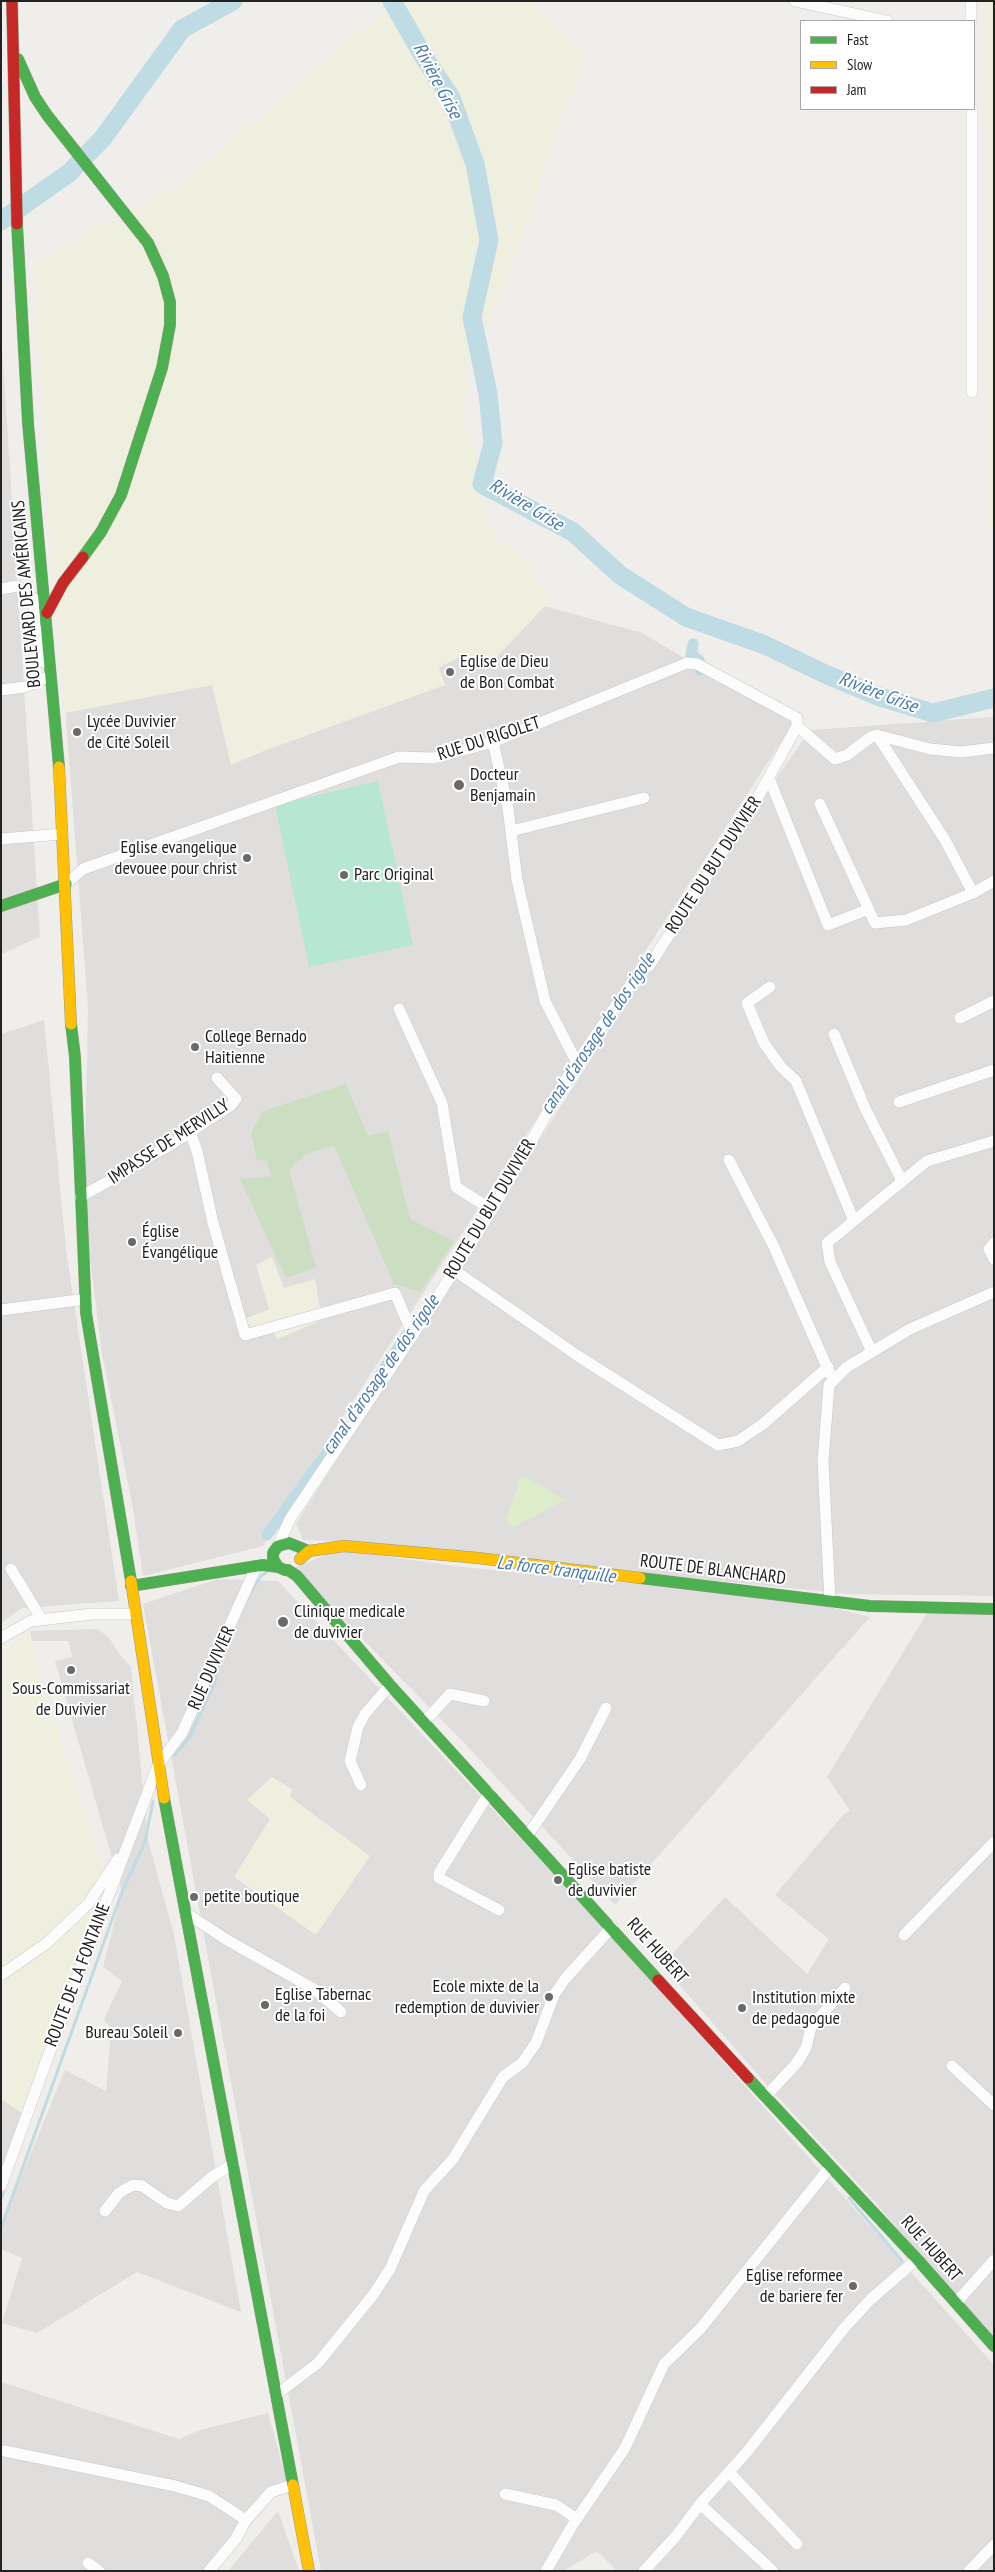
<!DOCTYPE html>
<meta charset="utf-8">
<style>
body{margin:0}
#map{position:relative;width:995px;height:2572px;overflow:hidden;background:#f0eeeb;font-family:"PT Sans Narrow",sans-serif}
canvas{display:block}
.frame{position:absolute;inset:0;border:2px solid #222;pointer-events:none}
.legend{position:absolute;left:800px;top:20px;width:175px;height:90px;box-sizing:border-box;background:#fff;border:1px solid #a7a7a7;margin:0;padding:6px 9px;list-style:none;font-size:15px;color:#222}
.legend li{display:flex;align-items:center;gap:10px;height:25px}
.legend b{width:25px;border:1px solid #a7a7a7}
</style>
<div id="map">
<canvas width="995" height="2572"></canvas>
<div class="frame"></div>
<ul class="legend">
<li><b style="height:6px;background:#4caf50"></b>Fast</li>
<li><b style="height:6px;background:#ffc107"></b>Slow</li>
<li><b style="height:6px;background:#c62828"></b>Jam</li>
</ul>
</div>
<script>
const ctx = document.querySelector('canvas').getContext('2d');
ctx.lineJoin = 'round';
function fillPath(path, color) { ctx.fillStyle = color; ctx.fill(path, 'evenodd'); }
const shape = rows => new Path2D(rows.map(r => 'M' + r).join(''));
function stroke(path, color, width, dash) { ctx.strokeStyle = color; ctx.lineWidth = width; ctx.lineCap = dash ? 'butt' : 'round'; ctx.setLineDash(dash || []); ctx.stroke(path); }
function drawText(font, color, halo, rows, align = 'center') {
  ctx.font = font + ' "PT Sans Narrow",sans-serif'; ctx.lineWidth = 4; ctx.setLineDash([]); ctx.textBaseline = 'middle'; ctx.strokeStyle = halo; ctx.fillStyle = color; for (const [text, x, y, turn = 0] of rows) {
    ctx.save(); ctx.translate(x, y); ctx.rotate((+turn || 0) * Math.PI / 180); ctx.textAlign = isNaN(turn) ? turn : align; if (halo) ctx.strokeText(text, 0, 0); ctx.fillText(text, 0, 0); ctx.restore();
  }
}
fillPath(shape([
 [1,330,40,937,1,954],
 [508,596,642,633,794,722,281,1512,263,1546,143,1576,132,1503,102,1354,84,1210,88,1007,58,615],
 [994,717,994,1596,847,1594,332,1541,303,1540,296,1524,693,898,810,730],
 [44,1020,66,1250,119,1601,22,1608,1,1623,1,1034],
 [338,1550,463,1567,802,1600,870,1617,615,1905,469,1748,293,1568],
 [218,1579,278,1581,595,1918,994,2365,994,2571,617,2571,597,2551,563,2571,321,2571,143,1604],
 [292,1789,289,1797,235,1877,270,1819],
 [994,1609,994,2342,875,2202,766,2084,662,1965,725,1897,807,1974,829,1939,775,1895,844,1814,850,1811,827,1777,929,1610],
 [97,1629,108,1636,120,1655,131,1667,148,1840,174,1935,241,2312,137,2272,37,2333,2,2323,22,2258,1,2249,1,2226,65,2070,106,2091,111,2029,104,2019,122,1981,103,1967,122,1892,55,1661,73,1657,68,1641,32,1641,30,1631],
 [1,2099,24,2114,1,2180],
 [1,2382,179,2439,200,2430,268,2413,287,2482,212,2571,1,2571],
 [278,2511,299,2571,228,2571]
]), '#dfdedc');
fillPath(shape([
 [410,1,527,1,540,9,570,42,587,56,556,132,531,211,487,332,466,365,467,387,460,415,478,452,475,487,496,540,518,552,551,600,486,668,478,655,463,663,459,657,439,668,445,685,261,752,231,765,212,685,65,713,47,497,33,262,181,184,206,165,223,148,356,34,395,5],
 [984,1,994,1,994,527,988,527],
 [272,1257,284,1288,315,1279,322,1320,277,1339,272,1327,248,1332,245,1319,269,1309,256,1265],
 [29,1632,67,1761,103,1870,81,1907,56,1931,1,1969,1,1654],
 [272,1777,292,1789,290,1797,370,1856,316,1935,234,1877,270,1819,247,1800],
 [94,1906,98,1915,24,2114,1,2099,1,1980,36,1957]
]), '#efefdf');
fillPath(shape([
 [525,1476,565,1500,512,1528,506,1520,518,1485,515,1481]
]), '#ddeccb');
fillPath(shape([
 [346,1084,368,1136,388,1131,410,1219,454,1241,420,1292,394,1284,334,1145,305,1155,289,1170,316,1267,286,1278,240,1179,271,1177,267,1161,257,1160,251,1133,263,1111]
]), '#cbdec1');
fillPath(shape([
 [378,781,413,945,309,967,275,805]
]), '#b7e6d2');
stroke(shape([
 [250,1593,261,1576,268,1571],
 [175,1755,189,1738,215,1682,218,1665],
 [849,2198,902,2261],
 [1,2199,5,2188],
 [1,2228,122,1892,145,1842,153,1801]
]), '#bfdbe3', 3);
stroke(shape([
 [693,644,691,655,699,660,700,670],
 [379,1376,415,1323],
 [267,1535,341,1433]
]), '#bfdbe3', 11);
stroke(shape([
 [392,1,424,57,451,98,475,164,489,240,472,317,488,394,493,443,482,484,573,532,620,575,686,617,765,645,825,674,880,697,933,713,994,698],
 [1,221,69,173,103,138,182,29,233,1]
]), '#bfdbe3', 19);
const street = shape([
 [795,1,887,21],
 [971,1,971,21],
 [972,109,972,392],
 [1,589,17,586,34,599,35,625,43,662],
 [1,690,25,687,45,678],
 [797,726,835,759,847,755,871,737,877,735,930,749,961,752,994,748],
 [877,735,945,840,973,893],
 [493,742,508,808,517,880,545,1001,577,1063],
 [769,778,828,925,869,909],
 [820,804,875,923,906,920,973,893,994,881],
 [511,831,644,798],
 [1,839,62,834],
 [66,884,83,869,399,757,434,758,493,742,687,663,697,664,797,718,797,726,758,797,649,966,647,961,571,1071,495,1205,423,1320,290,1519,278,1546],
 [770,987,747,1003,764,1043,781,1067,796,1081,854,1221],
 [399,1009,442,1103,456,1187,492,1210],
 [960,1018,994,1001],
 [834,1034,865,1108,902,1181],
 [899,1102,994,1070],
 [190,1132,197,1151,213,1223,245,1335,395,1293,413,1335],
 [729,1160,774,1247,830,1374],
 [80,1197,127,1171,137,1163,169,1146,230,1106,236,1099,217,1078],
 [994,1243,989,1249,994,1259],
 [454,1270,578,1356,718,1445,738,1441,763,1424,828,1367],
 [1,1310,86,1299],
 [872,1352,830,1262,827,1243,927,1161,994,1141],
 [11,1569,42,1620],
 [830,1601,823,1461,829,1385,847,1367,910,1329,994,1292],
 [1,1638,31,1621,92,1614,135,1614],
 [424,1722,450,1694,484,1701],
 [361,1785,350,1761,358,1727,365,1714,390,1685],
 [489,1793,439,1873,439,1878,499,1910],
 [528,1835,580,1759,606,1708],
 [186,1913,227,1940,314,1989,341,2012],
 [904,1935,994,1842],
 [1,1975,47,1943,88,1904,118,1859],
 [952,2066,994,2105],
 [766,2096,796,2064,806,2048,811,2027,845,1988],
 [1,2186,62,2018,158,1765,182,1733,256,1567],
 [105,2211,119,2193,133,2185,142,2186,167,2203,178,2206,212,2177,233,2164],
 [956,2303,994,2260],
 [276,2395,318,2363,373,2295,390,2269,424,2191,453,2159,503,2077,522,2063,536,2043,554,1995,565,1979,612,1927],
 [5,2451,175,2486,209,2496,246,2520,271,2492,292,2485],
 [729,2472,797,2544],
 [505,2494,556,2505,577,2519],
 [700,2504,773,2571],
 [88,2563,99,2571],
 [209,2571,235,2540,246,2520],
 [546,2571,572,2526,625,2448,664,2364,700,2329,830,2167],
 [644,2571,676,2536,700,2504,746,2453,845,2327,870,2300,917,2259],
 [969,2571,994,2545]
]);
const fast = shape([
 [18,59,35,97,47,115,148,243,163,276,170,302,170,325,162,368,121,495,101,532,83,557],
 [17,224,28,423,59,767],
 [1,906,66,884],
 [71,1024,75,1057,86,1313,131,1581],
 [285,1570,278,1567,273,1559,273,1553,278,1546,289,1543,309,1551],
 [288,1570,297,1576,390,1685,658,1980],
 [640,1578,870,1606,994,1609],
 [131,1586,263,1565,278,1567],
 [164,1798,293,2485],
 [748,2078,917,2259,994,2346]
]);
const slow = shape([
 [59,767,71,1024],
 [300,1559,309,1551,344,1546,478,1558,640,1578],
 [131,1581,164,1798],
 [293,2485,309,2571]
]);
const jam = shape([
 [12,1,17,224],
 [47,613,63,583,83,557],
 [658,1980,748,2078]
]);
stroke(street, '#c9c8c7', 12);
stroke(fast, '#999a82', 12);
stroke(slow, '#999a82', 12);
stroke(jam, '#999a82', 12);
stroke(street, '#fdfcfc', 11);
stroke(fast, '#4caf50', 11);
stroke(slow, '#ffc107', 11);
stroke(jam, '#c62828', 11);
for (const [x, y, r, color] of [
 [450,672,5,"#6a6968"],
 [77,732,5,"#6a6968"],
 [459,785,6,"#6a6968"],
 [247,858,5,"#6a6968"],
 [344,875,5,"#6a6968"],
 [195,1047,5,"#6a6968"],
 [132,1242,5,"#6a6968"],
 [283,1622,6,"#6a6968"],
 [71,1670,5,"#6a6968"],
 [558,1880,5,"#6a6968"],
 [194,1897,5,"#6a6968"],
 [549,1997,5,"#6a6968"],
 [265,2005,5,"#6a6968"],
 [742,2008,5,"#6a6968"],
 [178,2033,5,"#6a6968"],
 [853,2286,5,"#6a6968"]
]) { const dot = new Path2D(); dot.arc(x, y, r, 0, 2 * Math.PI); ctx.fillStyle = color; ctx.fill(dot); stroke(dot, '#fff', 2); }
drawText('18px', '#222', '#fff', [
 ["BOULEVARD DES AMÉRICAINS",27,594,-95],
 ["RUE DU RIGOLET",489,739,-18],
 ["ROUTE DU BUT DUVIVIER",714,865,-57],
 ["IMPASSE DE MERVILLY",169,1142,-33],
 ["ROUTE DU BUT DUVIVIER",490,1209,-59],
 ["ROUTE DE BLANCHARD",713,1570,7],
 ["RUE DUVIVIER",212,1668,-66],
 ["RUE HUBERT",657,1951,48],
 ["ROUTE DE LA FONTAINE",78,1975,-69],
 ["RUE HUBERT",931,2249,48]
]);
drawText('18px', '#222', '#fff', [
 ["Eglise de Dieu",460,662],
 ["de Bon Combat",460,683],
 ["Lycée Duvivier",87,722],
 ["de Cité Soleil",87,743],
 ["Docteur",470,775],
 ["Benjamain",470,796],
 ["Eglise evangelique",237,848,"right"],
 ["devouee pour christ",237,869,"right"],
 ["Parc Original",354,875],
 ["College Bernado",205,1037],
 ["Haitienne",205,1058],
 ["Église",142,1232],
 ["Évangélique",142,1253],
 ["Clinique medicale",294,1612],
 ["de duvivier",294,1633],
 ["Sous-Commissariat",71,1689,"center"],
 ["de Duvivier",71,1710,"center"],
 ["Eglise batiste",568,1870],
 ["de duvivier",568,1891],
 ["petite boutique",204,1897],
 ["Ecole mixte de la",539,1987,"right"],
 ["redemption de duvivier",539,2008,"right"],
 ["Eglise Tabernac",275,1995],
 ["de la foi",275,2016],
 ["Institution mixte",752,1998],
 ["de pedagogue",752,2019],
 ["Bureau Soleil",168,2033,"right"],
 ["Eglise reformee",843,2276,"right"],
 ["de bariere fer",843,2297,"right"]
], 'left');
drawText('italic 19px', '#4a7aab', '#fff', [
 ["Rivière Grise",437,81,62],
 ["Rivière Grise",526,505,31],
 ["Rivière Grise",878,693,21],
 ["canal d'arosage de dos rigole",598,1034,-56],
 ["canal d'arosage de dos rigole",381,1375,-55],
 ["La force tranquille",556,1570,7]
]);
</script>
